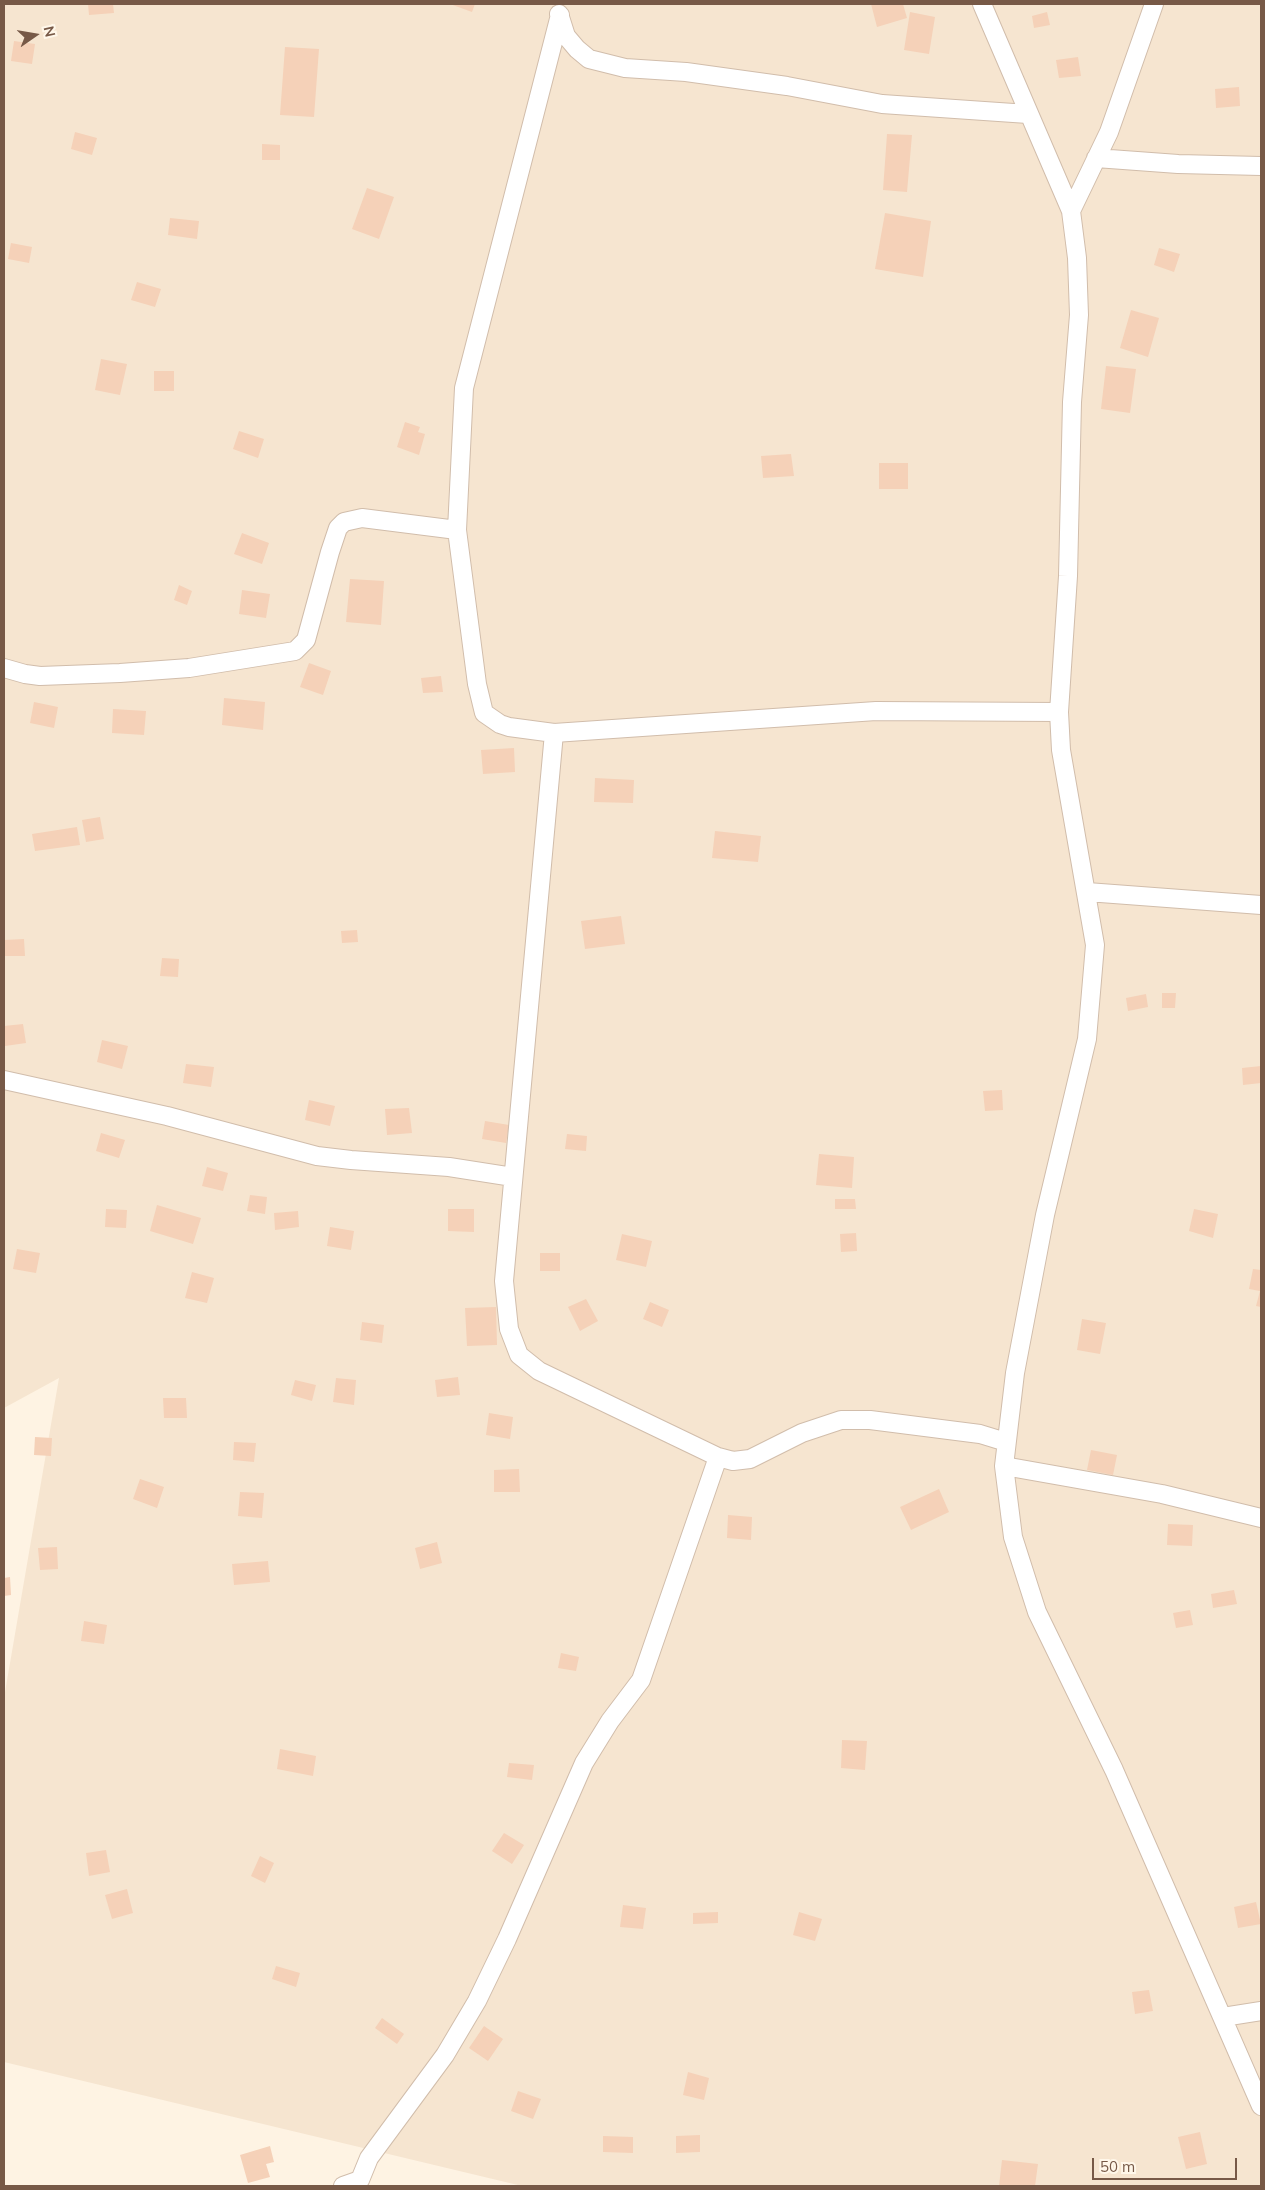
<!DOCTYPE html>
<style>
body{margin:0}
#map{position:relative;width:1265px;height:2190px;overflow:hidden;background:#fef3e3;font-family:Mulish,sans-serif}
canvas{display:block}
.frame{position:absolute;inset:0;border:5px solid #775947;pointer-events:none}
.north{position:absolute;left:10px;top:10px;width:50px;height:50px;-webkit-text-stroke:4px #fff7ea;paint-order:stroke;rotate:77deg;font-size:14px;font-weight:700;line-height:20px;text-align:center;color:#775947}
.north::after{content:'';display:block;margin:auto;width:18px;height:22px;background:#775947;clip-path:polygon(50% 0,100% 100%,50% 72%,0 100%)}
.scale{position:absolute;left:1092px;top:2158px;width:145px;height:22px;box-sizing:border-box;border:2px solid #775947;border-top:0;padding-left:6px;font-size:15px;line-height:18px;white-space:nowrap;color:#775947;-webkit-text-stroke:4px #fff7ea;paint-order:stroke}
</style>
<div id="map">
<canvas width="1265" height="2190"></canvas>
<div class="frame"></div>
<div class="north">N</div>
<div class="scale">50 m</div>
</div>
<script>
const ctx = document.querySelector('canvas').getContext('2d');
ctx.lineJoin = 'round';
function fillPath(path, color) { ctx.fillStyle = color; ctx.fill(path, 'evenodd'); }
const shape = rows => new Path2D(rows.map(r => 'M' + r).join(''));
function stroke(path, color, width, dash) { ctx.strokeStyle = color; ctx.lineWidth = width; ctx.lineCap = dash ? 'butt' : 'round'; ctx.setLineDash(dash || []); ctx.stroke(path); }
fillPath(shape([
 [4,4,1261,4,1261,2186,522,2186,4,2062,4,1698,59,1378,4,1408]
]), '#f6e5d0');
fillPath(shape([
 [88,4,113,4,114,13,89,15],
 [450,4,475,4,472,12],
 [871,4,903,4,907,18,877,27],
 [910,12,935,17,929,54,904,50],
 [1047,12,1050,25,1034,28,1032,16],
 [14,41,35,44,32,64,11,61],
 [285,47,319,49,314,117,280,115],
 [1078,57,1081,76,1059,78,1056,60],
 [1239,87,1240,106,1216,108,1215,89],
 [75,132,97,138,92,155,71,149],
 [887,134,912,135,907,192,883,190],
 [262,144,280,145,280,160,262,160],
 [367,188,394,197,379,239,352,229],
 [885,213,931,221,923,277,875,269],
 [170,218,199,221,197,239,168,235],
 [11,243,32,247,29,263,8,259],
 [1159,248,1180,254,1174,272,1154,265],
 [137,282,161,289,155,307,131,300],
 [1131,310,1159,318,1148,357,1120,348],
 [101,359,127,364,120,395,95,390],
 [1106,366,1136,369,1130,413,1101,409],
 [154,371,174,371,174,391,154,391],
 [405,422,420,427,418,432,425,434,419,455,397,447],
 [239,431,264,439,258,458,233,449],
 [791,454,794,476,763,478,761,456],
 [879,463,908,463,908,489,879,489],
 [242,533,269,543,262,564,234,554],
 [350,579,384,581,381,625,346,622],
 [179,585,192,591,187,605,174,600],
 [242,590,270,594,266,618,239,614],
 [309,663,331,671,323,695,300,687],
 [441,676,443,692,423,693,421,678],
 [224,698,265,702,263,730,222,725],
 [34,702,58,707,54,728,30,723],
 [113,709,146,711,144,735,112,733],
 [514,748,515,772,483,774,481,750],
 [595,778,634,780,633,803,594,802],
 [100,817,104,839,86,842,82,820],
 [77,827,80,845,35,851,32,834],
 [715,831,761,836,758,862,712,858],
 [621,916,625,944,585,949,581,921],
 [357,930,358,942,342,943,341,931],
 [24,939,25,956,4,956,4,940],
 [162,958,179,959,178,977,160,976],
 [1162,993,1176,993,1175,1008,1162,1008],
 [1146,994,1148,1007,1128,1011,1126,998],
 [23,1024,26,1043,5,1046,4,1026],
 [102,1040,128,1046,122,1069,97,1062],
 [186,1064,214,1067,211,1087,183,1083],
 [1261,1066,1261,1083,1243,1085,1242,1068],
 [1002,1090,1003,1110,985,1111,983,1091],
 [309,1100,335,1106,330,1126,305,1120],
 [409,1108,412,1133,387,1135,385,1109],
 [485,1121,509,1125,506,1143,482,1139],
 [101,1133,125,1140,119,1158,96,1151],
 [567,1134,587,1136,586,1151,565,1149],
 [819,1154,854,1157,852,1188,816,1185],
 [207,1167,228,1173,223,1191,202,1186],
 [250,1195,267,1197,265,1214,247,1211],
 [835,1199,855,1199,856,1209,835,1209],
 [157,1205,201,1218,193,1244,150,1231],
 [106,1209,127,1210,126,1228,105,1227],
 [448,1209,474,1209,474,1232,448,1231],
 [1194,1209,1218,1214,1213,1238,1189,1231],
 [298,1211,299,1227,275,1230,274,1213],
 [330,1227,354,1231,351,1250,327,1246],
 [856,1233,857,1251,841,1252,840,1234],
 [622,1234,652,1241,646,1267,616,1260],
 [17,1249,40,1253,36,1273,13,1269],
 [540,1253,560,1253,560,1271,540,1271],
 [1253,1269,1261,1270,1261,1307,1256,1306,1260,1291,1249,1289],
 [192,1272,214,1278,207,1303,185,1298],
 [586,1299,598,1321,580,1331,568,1307],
 [650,1302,669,1310,662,1327,643,1319],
 [496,1307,497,1345,467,1346,465,1308],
 [1082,1319,1106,1323,1100,1354,1077,1350],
 [362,1322,384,1325,382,1343,360,1340],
 [458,1377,460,1395,437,1397,435,1380],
 [336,1378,356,1380,354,1405,333,1402],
 [295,1380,316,1385,312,1401,291,1395],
 [163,1398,186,1398,187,1418,164,1418],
 [489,1413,513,1417,510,1439,486,1435],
 [35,1437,52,1438,51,1456,34,1455],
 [234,1442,256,1443,254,1462,233,1460],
 [1091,1450,1117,1455,1113,1475,1087,1470],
 [519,1469,520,1492,494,1492,494,1470],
 [140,1479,164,1487,157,1508,133,1499],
 [939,1489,949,1512,911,1530,900,1507],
 [240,1492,264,1493,262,1518,238,1516],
 [728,1515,752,1517,751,1540,727,1538],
 [1168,1524,1193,1525,1192,1546,1167,1545],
 [437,1542,442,1563,420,1569,415,1548],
 [57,1547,58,1569,40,1570,38,1548],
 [268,1561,270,1582,234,1585,232,1564],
 [10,1577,11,1595,4,1596,4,1578],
 [1234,1590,1237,1604,1213,1608,1211,1594],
 [1190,1610,1193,1625,1176,1628,1173,1613],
 [84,1621,107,1625,104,1644,81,1641],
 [561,1653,579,1657,576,1671,558,1668],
 [842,1740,867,1741,865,1770,841,1768],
 [280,1749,316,1756,313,1776,277,1769],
 [509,1763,534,1765,532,1780,507,1777],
 [504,1833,524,1845,512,1864,492,1851],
 [106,1850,110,1872,89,1876,86,1853],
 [260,1856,274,1863,265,1883,251,1876],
 [127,1889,133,1913,112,1919,105,1895],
 [1256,1902,1261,1924,1238,1928,1234,1907],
 [623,1905,646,1908,643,1929,620,1927],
 [718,1912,718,1923,693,1924,693,1913],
 [799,1912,822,1919,815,1941,793,1935],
 [276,1966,300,1973,296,1987,272,1979],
 [1149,1990,1153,2011,1135,2014,1132,1992],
 [382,2018,404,2034,397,2044,375,2028],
 [484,2026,503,2039,488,2061,469,2048],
 [688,2072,709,2078,704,2100,683,2095],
 [518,2091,541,2099,533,2119,511,2111],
 [1200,2132,1207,2164,1186,2169,1178,2137],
 [700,2135,700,2152,676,2153,676,2136],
 [603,2136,633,2137,633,2153,603,2152],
 [270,2146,274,2162,266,2164,270,2177,248,2183,240,2155],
 [1002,2160,1038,2164,1035,2186,999,2186]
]), '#f5d1b8');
const street = shape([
 [982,4,1071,211,1077,258,1079,315,1072,402,1068,576,1059,712,1061,750,1095,945,1087,1039,1045,1215,1015,1373,1004,1466,1013,1537,1037,1612,1114,1770,1261,2106],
 [559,14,566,36,577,49,589,59,625,68,686,72,787,86,882,104,1028,114],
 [1096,158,1178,164,1261,166],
 [1071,211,1109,132,1154,4],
 [4,668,25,674,40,676,120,673,189,668,295,651,306,640,330,552,338,528,344,522,362,518,457,530],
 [554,733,509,727,500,724,484,713,477,684,457,530,464,388,560,15],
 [1087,892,1261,905],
 [4,1080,167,1116,317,1156,351,1160,449,1167,513,1177],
 [1006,1442,980,1434,870,1420,841,1420,802,1433,750,1459,733,1461,718,1457,539,1371,519,1355,509,1329,504,1281,554,733,876,711,1059,712],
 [1004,1466,1162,1494,1261,1518],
 [1223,2017,1261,2011],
 [343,2186,360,2180,369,2158,445,2055,477,2001,507,1939,584,1763,610,1721,641,1680,718,1457]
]);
stroke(street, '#d1bdab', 20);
stroke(street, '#fff', 18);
</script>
